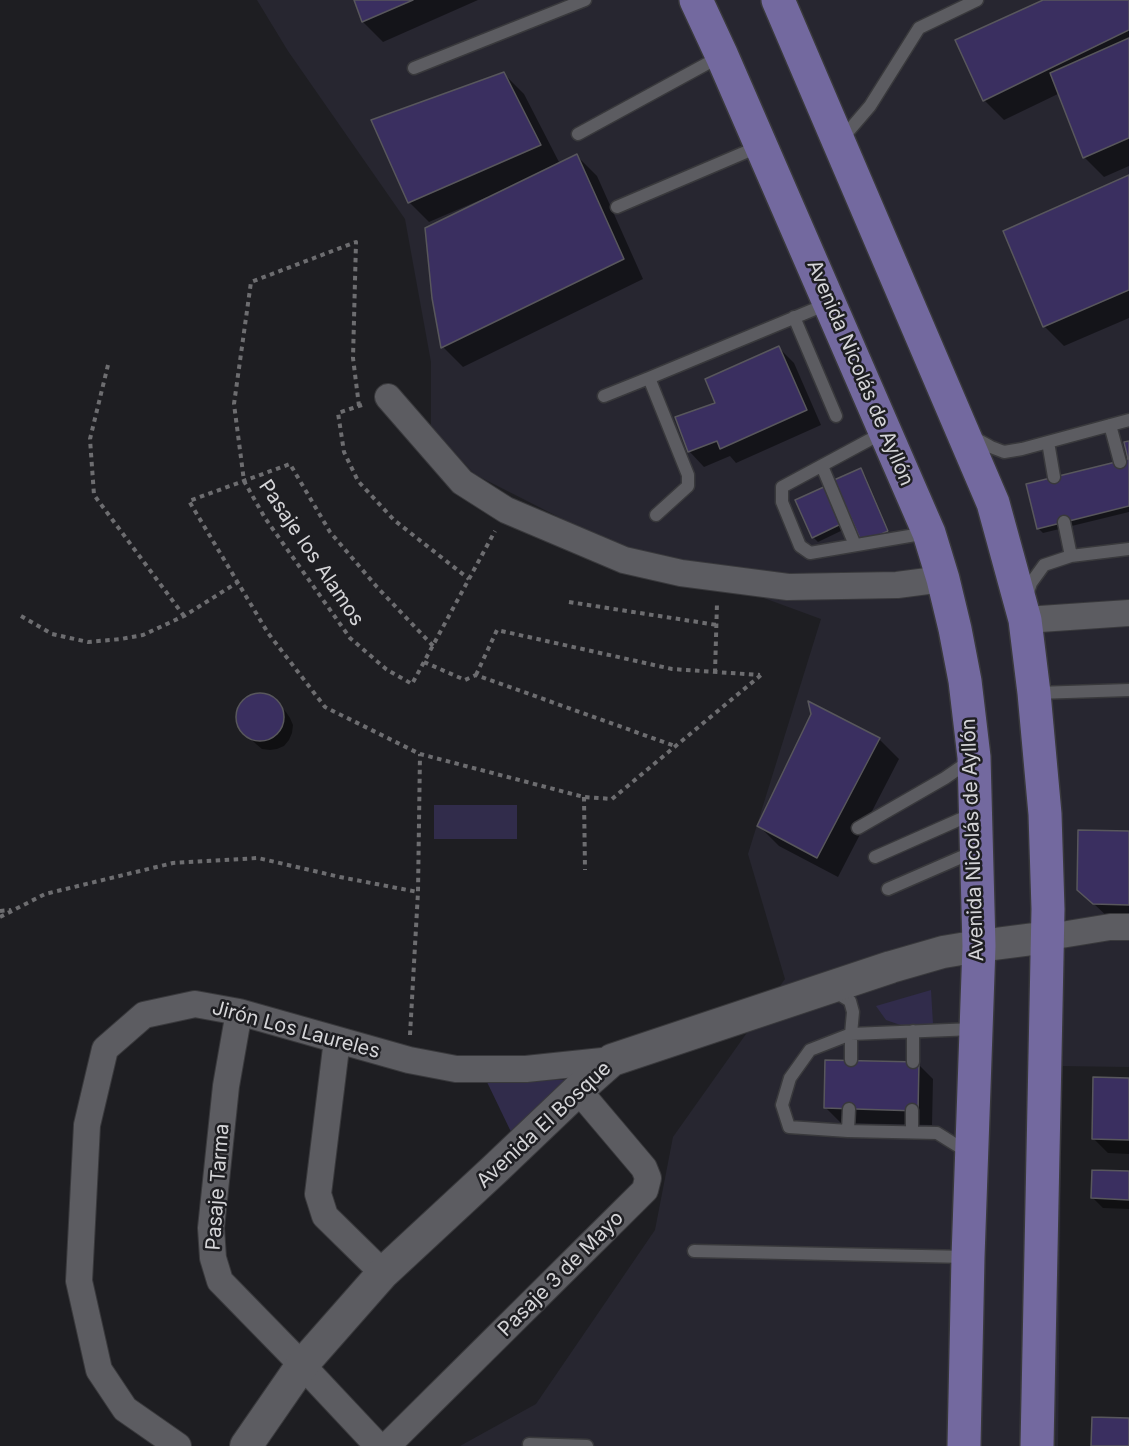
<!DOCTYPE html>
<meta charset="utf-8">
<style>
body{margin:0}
canvas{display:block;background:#1e1e22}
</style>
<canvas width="1129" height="1446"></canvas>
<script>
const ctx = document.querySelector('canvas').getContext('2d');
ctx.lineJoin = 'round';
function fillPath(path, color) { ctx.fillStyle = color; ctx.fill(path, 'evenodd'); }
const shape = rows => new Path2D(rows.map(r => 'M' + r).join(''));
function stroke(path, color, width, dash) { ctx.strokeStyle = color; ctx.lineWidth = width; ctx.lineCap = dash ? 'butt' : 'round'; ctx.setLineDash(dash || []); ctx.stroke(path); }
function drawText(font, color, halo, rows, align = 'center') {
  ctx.font = font + ' Inter,sans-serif'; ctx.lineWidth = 5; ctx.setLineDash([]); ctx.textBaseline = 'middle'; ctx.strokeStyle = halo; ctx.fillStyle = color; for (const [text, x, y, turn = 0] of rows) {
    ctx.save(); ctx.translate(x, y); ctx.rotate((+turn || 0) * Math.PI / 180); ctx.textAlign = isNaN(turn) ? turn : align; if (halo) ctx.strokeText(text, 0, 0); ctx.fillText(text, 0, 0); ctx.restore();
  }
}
fillPath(shape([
 [257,0,1129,0,1129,1067,1062,1066,1058,1446,460,1446,536,1404,655,1230,673,1137,785,979,748,854,821,619,598,537,474,474,431,426,431,362,405,219,288,51]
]), '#272630');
fillPath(shape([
 [434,805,517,805,517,839,434,839],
 [931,990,933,1024,906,1027,886,1020,876,1006],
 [584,1079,513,1136,487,1082]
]), '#312c4b');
fillPath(shape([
 [355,0,478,0,383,42,363,22],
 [1046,0,1129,0,1129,166,1104,177,1084,157,1060,93,1004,120,984,100],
 [504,74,524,94,560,164,577,156,597,176,643,279,463,367,443,347,434,298,488,199,487,197,429,222,409,202],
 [1129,177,1129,318,1064,346,1044,326],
 [779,348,794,363,821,425,736,463,730,456,704,467,689,451,717,404],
 [1129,460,1129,512,1043,533,1038,528],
 [861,470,865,475,891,536,867,547],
 [797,501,847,528,818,542,813,537],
 [262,694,269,696,275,701,286,712,290,718,293,725,292,733,289,740,284,746,277,749,270,750,262,749,256,744,240,728,237,714,240,707,249,697],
 [879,739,899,759,838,877,779,846,759,826],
 [1129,832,1129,919,1110,919,1079,890],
 [918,1064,933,1079,932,1125,841,1123,826,1108],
 [1129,1080,1129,1154,1108,1153,1093,1138],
 [1129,1173,1129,1209,1103,1208,1093,1198]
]), '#0007');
const building = shape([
 [354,0,413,0,362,22,354,0],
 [1043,0,1129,0,1129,30,983,101,955,40,1043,0],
 [1129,38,1129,138,1083,158,1050,73,1129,38],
 [504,72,541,145,408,203,371,120,504,72],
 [577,154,624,259,441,348,432,298,425,228,577,154],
 [1129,175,1129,290,1043,327,1003,231,1129,175],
 [779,346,807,410,720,449,717,441,688,452,675,417,715,403,705,379,779,346],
 [1129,441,1129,506,1037,529,1026,484,1128,459,1124,442,1129,441],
 [861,468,888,531,862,543,834,480,861,468],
 [826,486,843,523,812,538,795,500,826,486],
 '236 717a24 24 0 1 1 48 0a24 24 0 1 1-48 0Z',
 [808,701,880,738,817,858,757,826,811,714,808,701],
 [1078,830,1129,831,1129,905,1093,904,1077,890,1078,830],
 [825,1060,919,1062,918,1111,824,1108,825,1060],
 [1093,1077,1129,1078,1129,1140,1092,1139,1093,1077],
 [1092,1170,1129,1171,1129,1200,1091,1198,1092,1170],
 [1092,1417,1129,1418,1129,1446,1091,1446,1092,1417]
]);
fillPath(building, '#3a2f60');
stroke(building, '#58575c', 1.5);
const service = shape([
 [414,68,585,0],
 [578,134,721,56],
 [840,141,870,106,919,28,977,0],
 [617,207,760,146],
 [794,317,836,416],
 [649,378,688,475,688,486,656,515],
 [604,396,649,378,827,304],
 [1110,425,1120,462],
 [884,432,782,487,782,502,800,546,810,553,927,533],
 [973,437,991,447,1004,452,1022,449,1129,420],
 [1048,442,1054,477],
 [822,466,855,545],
 [1064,522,1071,556],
 [1027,595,1031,583,1044,565,1071,556,1129,549],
 [1036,693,1129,690],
 [858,828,945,778,971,760],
 [875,857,972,814],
 [888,889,973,852],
 [834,991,850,1001,853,1012,851,1034,810,1050,790,1078,782,1105,789,1127,848,1131,937,1133,969,1153],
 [851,1060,851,1034,974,1029],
 [913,1062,913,1031],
 [912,1110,912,1132],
 [848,1131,849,1109],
 [694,1251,967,1257],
 [529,1444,587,1446]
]);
const minor = shape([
 [388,397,462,482,506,510,624,560,681,573,788,587,897,585,943,579],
 [1025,620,1129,613],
 [1049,937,1110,927,1129,927],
 [239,1012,226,1086,211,1228,213,1258,220,1281,302,1365,378,1446],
 [337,1040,318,1194,325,1216,383,1273],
 [178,1446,125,1409,99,1370,79,1281,87,1125,105,1049,144,1015,195,1004,239,1012,409,1060,456,1069,526,1069,612,1060],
 [387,1446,645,1190,648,1178,644,1168,578,1090]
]);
const tertiary = shape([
 [246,1446,302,1365,383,1273,494,1170,578,1090,612,1060,891,967,943,952,979,946,1049,937]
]);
const primary = shape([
 [696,0,722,56,929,533,943,579,955,629,965,681,974,757,979,946,968,1257,964,1446],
 [778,0,993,503,1025,620,1034,693,1045,814,1048,909,1037,1446]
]);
stroke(service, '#39393c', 15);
stroke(minor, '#39393c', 28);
stroke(tertiary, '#39393c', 34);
stroke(primary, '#39393c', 36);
stroke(shape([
 [108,365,90,439,94,495,184,616],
 [362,405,338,413,344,452,358,481,394,520,469,579],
 [359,406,353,358,356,242,251,282,234,404,244,481,265,518,350,638,386,669,412,684,495,531],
 [569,602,717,625],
 [21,616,52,634,88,642,121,639,143,635,184,616,238,582],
 [433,646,377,587,330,532,290,464,189,501,268,633,325,707,420,754,584,797,612,799,761,675],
 [424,662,465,680,476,675,675,746],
 [715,673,717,603],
 [476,675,497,630,672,669,760,675],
 [584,797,585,870],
 [0,911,11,910],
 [0,917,45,894,173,863,258,858,340,877,418,892],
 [410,1035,418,892,420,754]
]), '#6d6d70', 4, [4.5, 4.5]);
stroke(service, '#5c5c61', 12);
stroke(minor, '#5c5c61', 26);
stroke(tertiary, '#5c5c61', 32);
stroke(primary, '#73699f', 33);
drawText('20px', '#d5d5d8', '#1e1e22', [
 ["Avenida Nicolás de Ayllón",860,373,67],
 ["Pasaje los Alamos",311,553,56],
 ["Avenida Nicolás de Ayllón",973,840,-92],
 ["Jirón Los Laureles",296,1030,15],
 ["Avenida El Bosque",544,1125,-43],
 ["Pasaje Tarma",218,1187,-86],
 ["Pasaje 3 de Mayo",561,1274,-45]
]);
</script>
